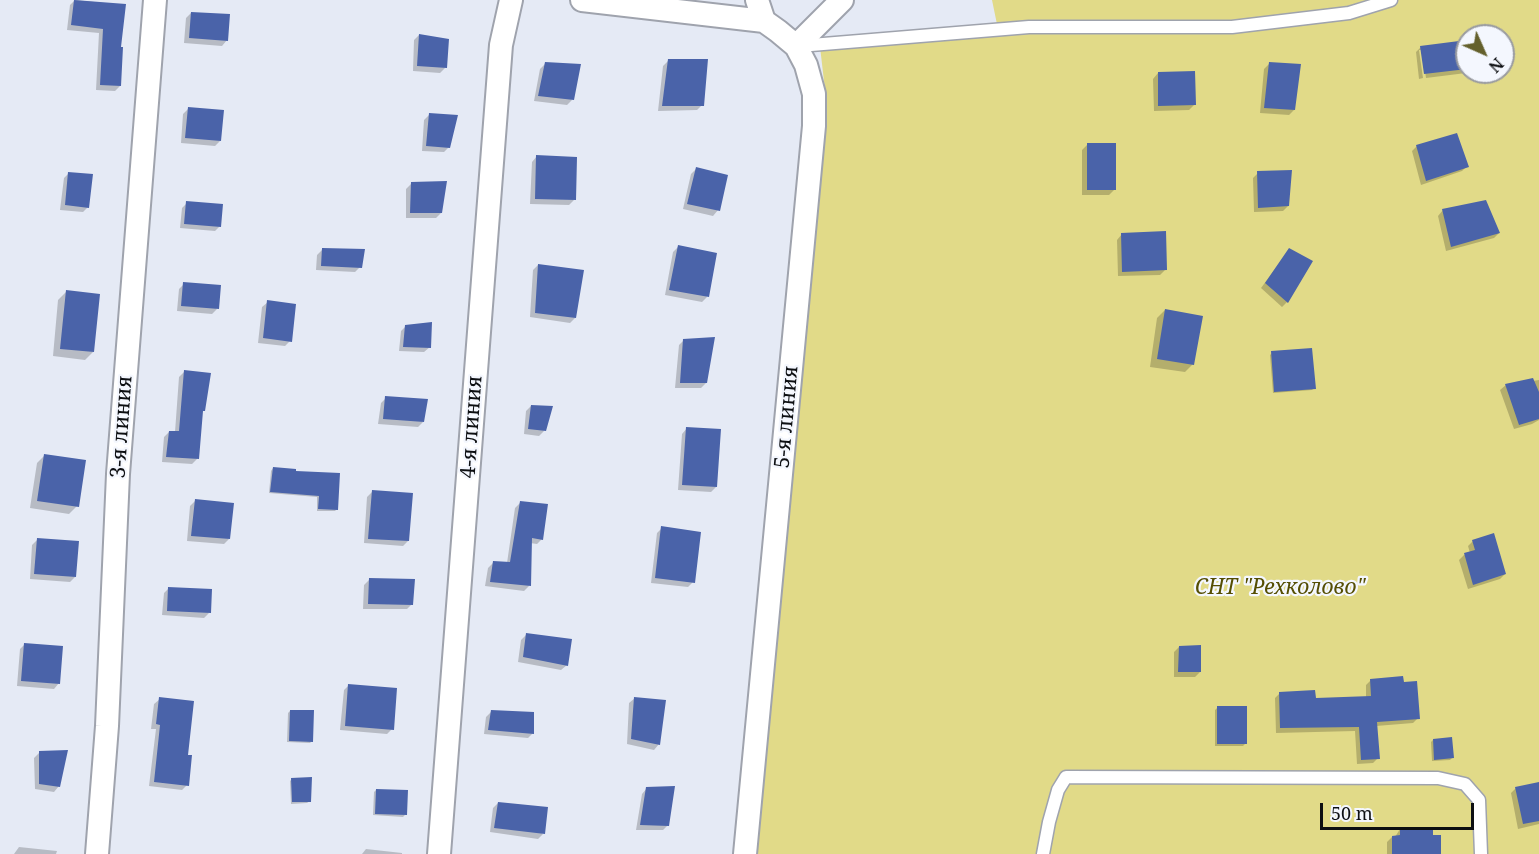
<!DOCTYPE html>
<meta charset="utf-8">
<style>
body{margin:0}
#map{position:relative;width:1539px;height:854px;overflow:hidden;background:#e5eaf5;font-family:"Noto Serif",serif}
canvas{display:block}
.north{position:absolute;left:1455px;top:24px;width:60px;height:60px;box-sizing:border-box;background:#f4f7fe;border:2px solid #989aa0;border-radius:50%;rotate:135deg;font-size:16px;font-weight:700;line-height:24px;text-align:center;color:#0d0f12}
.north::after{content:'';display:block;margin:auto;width:21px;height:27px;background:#64602c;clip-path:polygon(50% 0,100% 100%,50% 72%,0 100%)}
.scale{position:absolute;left:1320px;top:803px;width:154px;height:27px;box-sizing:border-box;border:3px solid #0d0f12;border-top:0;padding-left:8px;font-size:18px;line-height:21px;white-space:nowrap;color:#0d0f12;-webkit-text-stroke:4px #f4f7fe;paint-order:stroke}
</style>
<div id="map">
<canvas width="1539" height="854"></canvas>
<div class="north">N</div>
<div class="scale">50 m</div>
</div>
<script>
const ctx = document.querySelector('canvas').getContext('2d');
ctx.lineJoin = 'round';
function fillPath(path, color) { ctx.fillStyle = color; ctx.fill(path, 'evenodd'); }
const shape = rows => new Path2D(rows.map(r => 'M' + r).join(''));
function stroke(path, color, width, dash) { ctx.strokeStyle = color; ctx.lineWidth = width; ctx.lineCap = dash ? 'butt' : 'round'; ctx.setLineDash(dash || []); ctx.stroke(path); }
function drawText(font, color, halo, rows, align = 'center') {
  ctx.font = font + ' "Noto Serif",serif'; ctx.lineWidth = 4.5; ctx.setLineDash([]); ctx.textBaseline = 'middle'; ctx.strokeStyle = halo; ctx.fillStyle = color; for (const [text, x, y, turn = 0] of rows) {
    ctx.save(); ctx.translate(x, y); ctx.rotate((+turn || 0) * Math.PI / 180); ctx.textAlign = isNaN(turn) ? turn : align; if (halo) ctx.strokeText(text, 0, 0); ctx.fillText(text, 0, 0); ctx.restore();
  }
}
fillPath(shape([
 [992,0,1539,0,1539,854,755,854,827,107,819,38,999,34],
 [1467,36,1503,36,1503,72,1467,72]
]), '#e1da88');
fillPath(shape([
 [75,0,124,5,120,49,120,86,115,91,96,90,99,33,67,30,70,5],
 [191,13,227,40,222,46,184,43,186,18],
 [419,35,445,68,440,73,413,71,414,40],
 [1467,42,1466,73,1426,78,1422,50,1419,50,1423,78,1419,79,1416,52,1421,47],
 [668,61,702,105,697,110,658,111,663,66],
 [545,64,572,100,567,105,534,101,540,69],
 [1269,64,1294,110,1289,115,1260,113,1264,69],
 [1158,73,1194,105,1189,110,1154,111,1153,79],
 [188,109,220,141,215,146,181,143,183,114],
 [429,115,449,147,444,152,422,151,424,120],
 [1087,145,1115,189,1109,195,1082,195,1082,150],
 [1417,146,1467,166,1462,171,1421,185,1412,151],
 [537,156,574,200,569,205,530,204,532,162],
 [696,169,718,210,713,216,683,209,691,174],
 [69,173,88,207,83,212,60,210,64,178],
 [1258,173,1288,206,1283,211,1254,212,1253,178],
 [411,184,441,213,436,218,406,218,406,189],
 [187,203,220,226,215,231,180,228,182,208],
 [1443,210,1499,233,1494,238,1446,251,1438,216],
 [1122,234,1165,270,1160,275,1118,276,1117,240],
 [678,247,707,297,702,302,665,295,673,252],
 [323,249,360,267,355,272,316,270,317,255],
 [1289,250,1287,302,1282,307,1261,288],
 [538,265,575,318,570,323,530,317,533,270],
 [184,284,217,309,212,314,177,311,179,289],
 [66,292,93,352,85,360,53,356,58,300],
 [268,302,290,341,285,346,258,343,262,307],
 [1165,310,1193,364,1185,372,1150,367,1157,318],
 [406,326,430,347,424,352,399,351,401,331],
 [684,340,706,383,701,388,675,388,679,345],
 [1272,353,1314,388,1312,390,1273,393,1270,355],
 [184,372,202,412,197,459,192,464,162,462,164,437,169,432,175,432,179,377],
 [1539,380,1539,420,1532,424,1514,429,1500,390,1506,385],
 [386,398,423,422,418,427,378,424,381,403],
 [531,406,544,431,539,436,524,434,526,411],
 [687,428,716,487,711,492,678,490,682,434],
 [45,455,77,506,69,514,30,508,37,463],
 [273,468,295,470,337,509,335,511,317,511,317,497,269,493,271,471],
 [372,492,408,541,403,546,364,543,367,497],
 [195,501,229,539,224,544,187,541,190,506],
 [521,502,542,539,537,544,530,543,529,586,524,591,485,586,488,568,493,563,507,563,515,508],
 [662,528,693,582,688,587,651,583,657,533],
 [38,539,75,577,70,582,30,579,32,545],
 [1473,541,1505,574,1500,579,1468,589,1459,560,1464,555,1470,553,1468,546],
 [369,580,412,604,407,609,363,609,364,585],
 [169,588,209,613,204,618,162,615,164,593],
 [526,635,567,665,561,670,518,662,521,640],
 [25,644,59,683,54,689,17,686,20,649],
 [1179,647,1200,672,1195,677,1174,677,1174,652],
 [1371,680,1402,684,1418,718,1413,723,1376,726,1378,758,1373,763,1357,764,1355,731,1276,733,1275,698,1280,693,1314,699,1366,698,1366,685],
 [349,685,392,729,387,734,340,730,344,690],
 [635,698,659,744,654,750,627,744,629,703],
 [160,699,186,756,187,785,182,790,149,786,156,729,151,729,154,704],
 [1218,707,1245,744,1243,746,1215,746,1215,710],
 [290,711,312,741,310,743,287,742,288,713],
 [491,712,533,733,528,738,484,734,486,717],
 [1433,740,1452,758,1450,760,1432,761,1431,742],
 [39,753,59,786,54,792,35,789,34,758],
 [292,779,310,801,307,803,291,804,290,781],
 [1539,784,1539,824,1518,829,1511,793,1516,788],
 [647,788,668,825,663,830,636,830,642,794],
 [376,790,405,815,403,817,373,815,374,792],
 [498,803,543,834,538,839,490,832,493,808],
 [1400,829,1431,837,1439,854,1387,854,1387,842,1392,837,1395,837],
 [19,847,57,851,56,854,14,854],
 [366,849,402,853,402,854,362,854]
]), '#0003');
fillPath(shape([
 [74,0,126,4,121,47,123,47,121,86,100,85,103,29,71,25],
 [191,12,230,14,228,41,189,38],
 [419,34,449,39,447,68,417,66],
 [1467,40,1467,69,1424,74,1420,46],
 [668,59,708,59,704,106,662,106],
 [545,62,581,64,574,100,538,96],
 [1269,62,1301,64,1295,110,1264,108],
 [1195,71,1196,105,1158,106,1158,72],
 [188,107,224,110,221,141,185,138],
 [429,113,458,115,450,148,426,146],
 [1457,133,1469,167,1426,181,1416,145],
 [1087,143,1116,143,1116,190,1087,190],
 [536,155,577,157,576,200,535,199],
 [696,167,728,175,720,211,687,204],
 [1292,170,1289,206,1258,208,1257,171],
 [68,172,93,174,89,208,65,205],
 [447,181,442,213,410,213,411,182],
 [1486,200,1500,233,1451,247,1442,209],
 [186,201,223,204,221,227,184,224],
 [1166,231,1167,270,1122,272,1121,233],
 [678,245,717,253,709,297,669,290],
 [322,248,365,249,362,268,321,266],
 [1289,248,1313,261,1288,303,1265,283],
 [538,264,584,270,576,318,535,313],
 [183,282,221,285,219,309,181,306],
 [66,290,100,294,94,352,60,349],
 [267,300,296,304,292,342,263,338],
 [1165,309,1203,316,1194,365,1157,359],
 [432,322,431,348,403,347,405,325],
 [715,337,707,383,680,383,683,339],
 [1312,348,1316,389,1274,392,1271,351],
 [184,370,211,373,205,411,203,411,199,459,166,457,169,431,179,431],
 [1533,378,1539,392,1539,419,1519,425,1505,384],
 [385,396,428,399,424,422,383,419],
 [531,405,553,406,546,431,528,429],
 [686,427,721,429,717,487,682,485],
 [44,454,86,460,79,507,37,501],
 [273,467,296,469,296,471,340,473,338,510,318,509,319,496,270,492],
 [372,490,413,493,409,541,368,539],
 [195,499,234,503,230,539,191,536],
 [520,501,548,504,543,540,532,538,531,586,490,582,493,561,510,562],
 [661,526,701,532,695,583,655,578],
 [1494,533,1506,574,1473,585,1464,553,1475,550,1472,540],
 [37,538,79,541,76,577,34,574],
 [369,578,415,579,413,605,368,604],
 [168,587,212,589,211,613,167,611],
 [526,633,572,639,568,666,523,657],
 [24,643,63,646,60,684,21,681],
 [1201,645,1201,672,1178,672,1179,646],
 [1403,676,1404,682,1417,681,1420,719,1377,722,1380,759,1361,760,1359,727,1280,728,1279,692,1315,690,1316,698,1371,696,1370,679],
 [348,684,397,688,394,730,345,726],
 [159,697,194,701,188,755,192,755,189,786,154,782,160,725,156,724],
 [634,697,666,700,660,745,631,739],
 [1217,706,1247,706,1247,744,1217,744],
 [290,710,314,710,313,742,289,741],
 [491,710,534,712,534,734,488,730],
 [1452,737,1454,758,1434,760,1433,739],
 [68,750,60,787,39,784,39,751],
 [312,777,311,802,292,802,291,778],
 [1539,782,1539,821,1523,824,1515,787],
 [675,786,669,826,640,825,646,787],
 [376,789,408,790,407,815,375,814],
 [498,802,548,807,545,834,494,828],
 [1433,827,1433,835,1441,835,1441,854,1392,854,1392,836,1400,835,1400,828]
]), '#4a63a9');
const service = shape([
 [799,46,1029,27,1232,27,1349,13,1391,0],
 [1043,854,1049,822,1058,790,1066,777,1438,778,1465,784,1479,800,1481,854]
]);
const minor = shape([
 [582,0,764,21],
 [796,46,842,0],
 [97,854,107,726,118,474,155,0],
 [439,854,501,45,511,0],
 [745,854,814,126,814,94,806,65,796,46,778,31,764,21,757,0]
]);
stroke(service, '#9fa3ad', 15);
stroke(minor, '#9fa3ad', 26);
stroke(service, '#fff', 12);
stroke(minor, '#fff', 22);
drawText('21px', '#0d0f12', '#f4f7fe', [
 ["5-я линия",787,417,-85],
 ["3-я линия",122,427,-86],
 ["4-я линия",472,427,-86]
]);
drawText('italic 21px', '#554e03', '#f4f7fe', [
 ["СНТ \"Рехколово\"",1280,588]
]);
</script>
